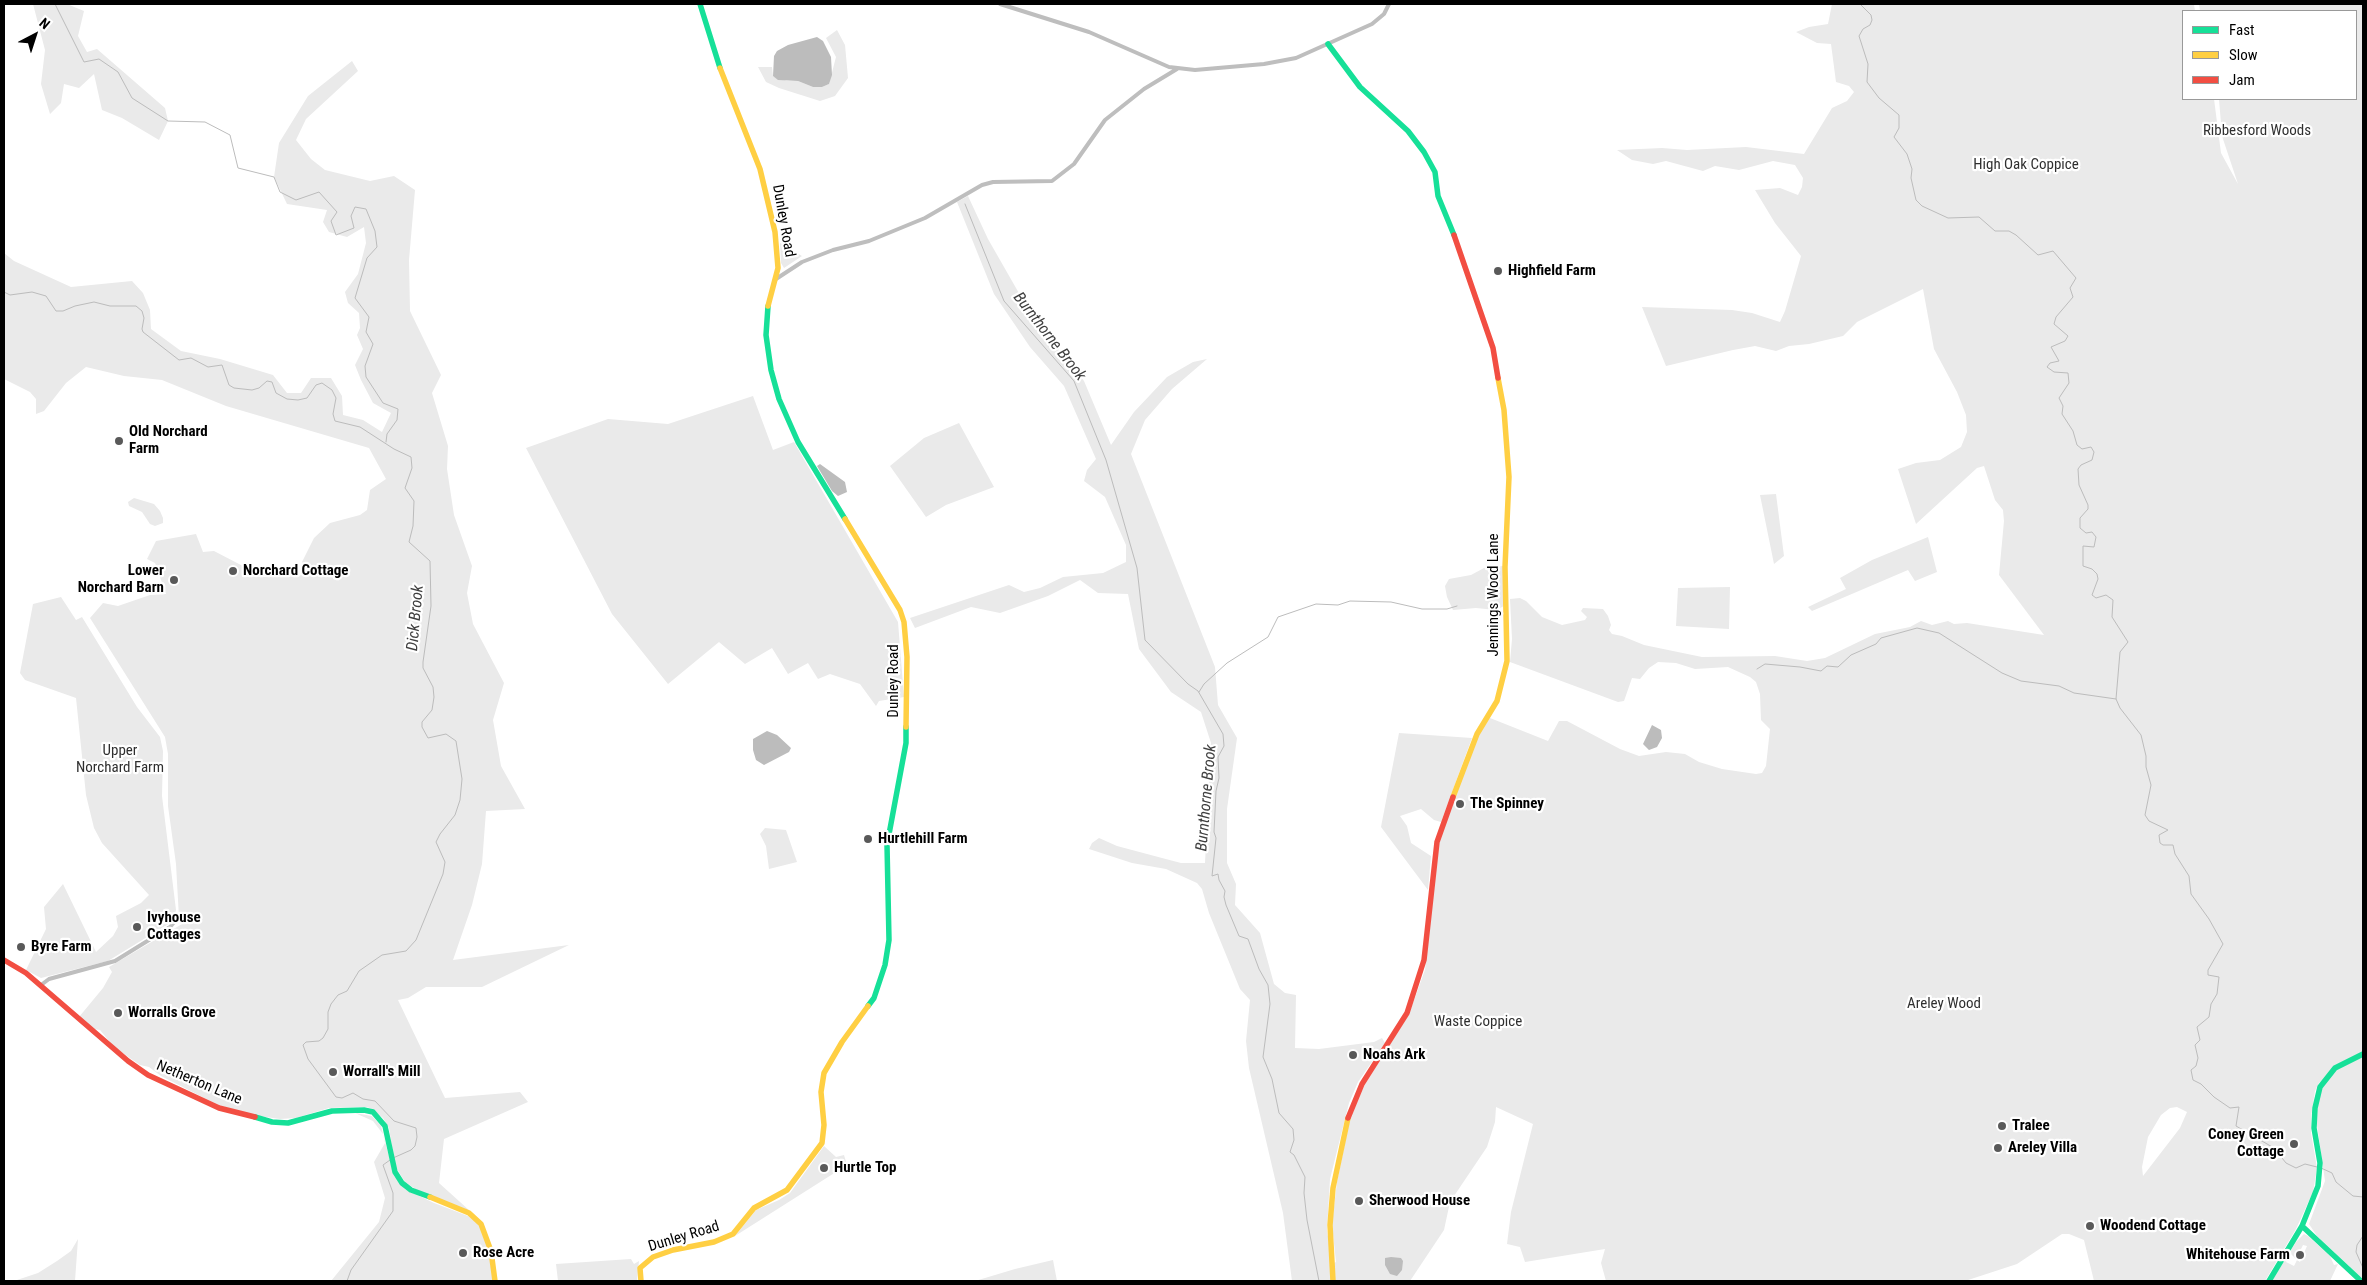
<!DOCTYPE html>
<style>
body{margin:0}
#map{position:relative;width:2367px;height:1285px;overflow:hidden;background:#fff;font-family:"Roboto Condensed",sans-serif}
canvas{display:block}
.frame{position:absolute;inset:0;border:5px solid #000;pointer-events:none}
.legend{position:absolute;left:2182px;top:10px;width:175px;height:90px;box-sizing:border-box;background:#fff;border:1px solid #999;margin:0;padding:6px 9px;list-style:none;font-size:15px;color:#000}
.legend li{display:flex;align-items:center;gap:10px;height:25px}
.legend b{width:25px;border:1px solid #999}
.north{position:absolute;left:10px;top:10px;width:50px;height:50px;-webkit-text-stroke:4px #fff;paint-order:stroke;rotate:40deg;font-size:14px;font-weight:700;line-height:20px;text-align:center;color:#000}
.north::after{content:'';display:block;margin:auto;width:18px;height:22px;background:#000;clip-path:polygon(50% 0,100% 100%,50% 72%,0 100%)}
</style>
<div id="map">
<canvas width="2367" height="1285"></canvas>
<div class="frame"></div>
<ul class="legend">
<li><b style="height:6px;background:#16e098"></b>Fast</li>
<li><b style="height:6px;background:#ffcf43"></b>Slow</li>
<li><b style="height:6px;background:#f24e42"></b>Jam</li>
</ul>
<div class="north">N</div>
</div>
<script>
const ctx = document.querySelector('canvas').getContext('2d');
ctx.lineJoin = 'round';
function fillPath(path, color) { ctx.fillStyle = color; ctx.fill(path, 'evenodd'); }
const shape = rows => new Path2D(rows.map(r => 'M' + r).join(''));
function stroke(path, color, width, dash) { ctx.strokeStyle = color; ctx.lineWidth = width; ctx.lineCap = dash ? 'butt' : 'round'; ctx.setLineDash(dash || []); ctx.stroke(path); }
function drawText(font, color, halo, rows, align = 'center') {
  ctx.font = font + ' "Roboto Condensed",sans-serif'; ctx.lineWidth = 4.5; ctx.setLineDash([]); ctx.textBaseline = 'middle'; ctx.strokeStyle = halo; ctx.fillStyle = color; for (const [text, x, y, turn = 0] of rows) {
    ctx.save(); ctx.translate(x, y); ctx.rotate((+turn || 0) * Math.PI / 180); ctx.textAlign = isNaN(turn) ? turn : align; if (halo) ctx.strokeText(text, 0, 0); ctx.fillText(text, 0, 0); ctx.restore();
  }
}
fillPath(shape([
 [33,4,67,4,84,11,78,36,87,52,97,49,165,108,168,121,159,140,122,118,102,110,94,74,79,88,64,84,61,103,50,114,41,84,45,50],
 [1832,4,2194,4,2195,11,2183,11,2183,99,2214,99,2221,153,2238,184,2222,136,2219,99,2356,99,2356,11,2200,11,2199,4,2363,4,2363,1279,2317,1236,2309,1224,2325,1181,2316,1118,2318,1100,2326,1077,2319,1083,2315,1091,2311,1116,2311,1133,2317,1168,2313,1192,2296,1229,2265,1281,2094,1281,2084,1240,2069,1234,2062,1234,2017,1264,1965,1281,1606,1281,1601,1263,1605,1249,1525,1262,1520,1247,1507,1244,1511,1212,1533,1124,1496,1107,1495,1122,1487,1147,1450,1202,1444,1230,1410,1281,1292,1281,1283,1213,1249,1068,1246,1041,1250,1000,1240,989,1209,913,1202,889,1197,883,1166,869,1132,863,1089,849,1092,843,1099,838,1117,846,1162,858,1181,863,1205,863,1211,743,1201,712,1171,692,1139,649,1128,594,1098,593,1080,580,1048,596,1000,613,971,607,915,628,910,618,1009,585,1024,592,1040,588,1063,577,1103,573,1126,562,1126,545,1105,497,1084,481,1087,470,1096,459,1064,386,1030,347,994,294,957,202,968,196,988,239,1032,316,1084,381,1111,445,1134,412,1167,377,1193,362,1207,359,1172,389,1145,420,1131,454,1215,667,1218,705,1237,738,1227,809,1227,863,1236,884,1235,905,1260,933,1274,984,1285,993,1296,995,1295,1048,1319,1049,1374,1042,1382,1038,1385,1043,1358,1082,1349,1103,1330,1179,1327,1230,1332,1264,1336,1262,1332,1224,1337,1182,1350,1119,1364,1086,1409,1014,1425,970,1439,844,1459,781,1478,735,1490,718,1548,741,1559,721,1567,721,1620,749,1639,756,1666,752,1685,754,1699,762,1722,769,1756,774,1762,773,1766,766,1770,729,1761,720,1760,694,1756,682,1750,677,1728,667,1695,669,1676,663,1658,662,1649,668,1640,679,1632,678,1624,701,1618,702,1510,662,1512,639,1510,599,1520,598,1526,601,1542,617,1562,625,1585,620,1587,617,1581,611,1583,608,1603,609,1608,616,1611,625,1609,630,1612,634,1622,636,1644,645,1702,657,1775,656,1807,661,1825,658,1875,634,1910,627,1921,621,1932,625,1948,621,1954,624,1967,623,2044,635,1999,575,2004,521,2003,510,1995,500,1984,466,1977,468,1916,524,1898,469,1916,463,1940,460,1961,447,1967,432,1966,415,1957,392,1934,349,1923,289,1857,322,1843,336,1809,344,1789,346,1776,351,1755,346,1733,350,1666,366,1642,307,1732,310,1752,313,1780,322,1785,311,1801,256,1775,223,1755,190,1780,188,1798,195,1802,187,1803,178,1795,165,1773,161,1739,170,1715,166,1703,171,1666,161,1653,164,1632,160,1617,150,1662,148,1687,150,1746,147,1804,154,1832,108,1847,101,1854,92,1849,86,1836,82,1831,44,1817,43,1796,32,1809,27,1828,24],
 [2177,1107,2187,1112,2180,1128,2143,1176,2142,1167,2148,1137,2161,1115,2170,1108],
 [837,30,845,45,848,78,835,96,820,101,779,88,766,82,758,67,772,67,773,76,787,81,798,81,813,87,822,87,829,84,836,57,826,38],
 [352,61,358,71,306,119,296,140,311,159,325,170,370,181,394,176,415,190,409,260,410,311,441,375,432,393,448,446,447,469,454,515,472,566,467,593,473,624,504,683,493,720,501,766,525,809,486,811,482,864,472,905,453,960,569,945,482,987,426,987,408,998,398,1000,445,1098,520,1092,528,1102,444,1139,439,1183,470,1211,417,1190,405,1182,395,1166,389,1128,383,1118,372,1109,367,1107,329,1108,296,1118,280,1119,259,1116,218,1105,161,1076,149,1067,140,1065,114,1047,100,1030,93,1029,79,1017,103,988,112,972,109,967,182,924,179,918,176,864,168,806,168,754,165,737,90,618,103,603,118,606,150,595,166,594,155,563,147,559,156,541,196,534,203,552,214,551,264,577,300,576,306,566,302,562,314,538,330,523,360,515,367,510,370,490,386,479,369,448,226,406,162,380,124,376,86,367,66,383,44,411,36,414,36,399,30,392,4,379,4,253,14,261,71,287,132,281,143,293,150,310,151,329,181,351,220,359,273,375,287,393,301,393,311,378,331,378,342,396,343,415,363,420,382,432,391,413,373,403,361,380,355,365,363,349,357,335,360,328,359,313,348,303,345,292,358,274,366,243,364,227,347,237,329,232,323,222,327,210,287,204,274,177,279,143,308,96],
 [780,243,802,256,784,268,781,263],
 [753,396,773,450,794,442,898,622,904,697,879,701,876,706,860,684,830,674,818,679,808,663,788,674,772,648,745,664,719,642,668,684,612,614,526,448,608,419,668,424],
 [959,423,994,487,946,505,926,517,890,466,924,438],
 [1776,494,1784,556,1774,564,1760,495],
 [134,498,154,504,160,511,163,518,163,523,155,526,150,524,142,512,129,506,128,502],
 [1928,537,1937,572,1915,581,1908,570,1812,611,1808,607,1846,589,1840,578,1872,560],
 [1503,566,1504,606,1496,610,1476,608,1453,610,1447,597,1445,586,1449,579,1471,575,1484,568],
 [1730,587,1729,629,1676,626,1678,588],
 [61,597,76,620,82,617,137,707,160,737,163,751,162,796,176,910,174,919,170,923,108,961,41,978,26,970,46,929,44,907,63,884,96,952,113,936,118,927,116,916,141,903,149,895,102,843,94,828,86,795,76,698,25,680,20,673,33,604],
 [1399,733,1472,738,1441,822,1434,820,1421,809,1400,816,1407,826,1411,843,1431,856,1428,890,1381,827],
 [765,828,786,830,797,862,769,869,766,846,760,834],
 [355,1113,372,1116,381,1126,394,1176,405,1189,434,1203,468,1216,479,1224,489,1254,493,1281,331,1281,379,1222,385,1198,374,1162,385,1143,383,1134,373,1121],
 [824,1146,836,1157,844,1155,847,1165,735,1236,756,1210,779,1200,790,1193],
 [2304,1234,2308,1236,2330,1256,2334,1265,2338,1264,2330,1281,2272,1281,2296,1242],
 [2303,1245,2307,1246,2300,1262,2297,1260,2294,1266,2286,1262,2290,1253,2296,1259],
 [78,1239,75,1281,14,1281,38,1273,57,1261,71,1251],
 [631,1259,634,1264,639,1261,637,1281,558,1281,556,1264],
 [1053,1260,1057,1281,975,1281,1015,1269]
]), '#eaeaea');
fillPath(shape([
 [817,37,823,41,831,57,832,75,829,84,822,87,813,87,798,81,778,80,773,76,774,56,777,51,788,45],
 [820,464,845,482,847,492,838,496,832,491,817,466],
 [1652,725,1661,730,1662,738,1657,747,1649,750,1643,744],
 [767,731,777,735,791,748,789,752,764,765,756,760,753,750,753,739],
 [1391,1257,1401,1258,1403,1261,1402,1270,1397,1276,1390,1274,1385,1265,1385,1258]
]), '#bcbcbc');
stroke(shape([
 [55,4,84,62,99,59,118,72,132,98,168,121,205,122,230,135,238,168,274,177,280,192,296,200,319,192,337,212,331,221,336,235,354,228,351,216,355,207,366,209,375,231,377,247,367,258,355,298,369,317,366,332,373,344,365,366,366,377,383,403,398,409,397,420,387,434,386,442],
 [1860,4,1871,15,1872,20,1870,25,1863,29,1859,36,1868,64,1867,82,1879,98,1899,115,1899,128,1894,137,1907,154,1912,169,1911,178,1916,200,1922,206,1948,218,1979,217,1995,231,2009,231,2016,235,2038,255,2053,251,2076,278,2070,288,2073,297,2056,317,2054,324,2068,336,2065,341,2051,347,2059,361,2050,363,2047,367,2054,372,2068,373,2069,383,2059,398,2063,406,2062,414,2073,431,2077,445,2082,449,2091,447,2094,452,2092,460,2081,465,2078,469,2079,485,2088,505,2088,509,2080,518,2080,528,2086,533,2092,532,2096,537,2094,547,2083,546,2083,566,2092,569,2097,574,2098,579,2092,595,2096,598,2106,595,2113,600,2112,617,2128,642,2120,652,2116,699,2120,708,2141,735,2146,756,2146,767,2151,785,2145,815,2149,821,2168,830,2159,835,2160,843,2163,845,2173,845,2175,854,2189,876,2191,894,2209,919,2223,944,2208,970,2208,975,2219,977,2217,994,2211,1004,2209,1017,2197,1027,2200,1040,2195,1045,2198,1058,2196,1066,2191,1070,2193,1080,2201,1084,2214,1097,2230,1108,2239,1107,2236,1126,2274,1148,2286,1163,2296,1168,2305,1164,2317,1167],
 [965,204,1004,301,1074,381,1106,460,1137,568,1145,640,1188,684,1198,691,1223,734,1224,746,1218,757,1219,778,1216,791,1214,832,1216,838,1212,876,1218,874,1219,880,1225,891,1224,897,1226,905,1239,936,1248,939,1259,969,1268,985,1270,1004,1263,1057,1272,1079,1279,1113,1293,1129,1294,1140,1290,1152,1294,1155,1305,1177,1304,1193,1307,1220,1319,1281],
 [4,292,10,295,32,292,46,296,56,311,63,311,75,306,94,302,110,306,136,306,142,311,144,318,142,329,143,332,179,360,191,358,208,367,222,365,229,385,234,388,252,390,259,388,267,381,272,382,276,393,287,399,298,400,307,398,316,385,322,383,332,390,336,398,333,414,335,421,360,427,394,449,411,457,412,468,405,488,414,501,413,526,409,542,430,561,431,606,423,662,423,668,433,687,434,697,432,710,422,722,422,727,428,738,446,734,456,741,462,779,460,800,455,815,440,834,436,842,445,862,443,874,416,940,406,951,382,955,359,971,347,991,338,995,331,1004,328,1012,328,1029,323,1038,319,1041,306,1042,303,1045,308,1059,336,1097,342,1098,353,1093,363,1099,375,1101,394,1121,416,1128,417,1137,415,1146,411,1150,393,1158],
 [1757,669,1765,664,1800,667,1821,671,1827,666,1838,667,1851,655,1876,644,1881,638,1917,628,1939,633,2002,673,2021,681,2059,686,2074,693,2116,699],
 [1199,692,1204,684,1227,663,1268,637,1278,617,1316,604,1338,605,1350,601,1391,602,1422,609,1447,609,1457,606],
 [2321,1168,2332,1173,2336,1182,2353,1196,2363,1197],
 [2363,1236,2357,1245,2356,1252,2363,1268],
 [347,1281,351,1270,393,1211,393,1193,383,1165,390,1160]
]), '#bcbcbc', 1);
stroke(shape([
 [1000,4,1089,32,1169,67,1195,70,1264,64,1296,58,1372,24,1384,14,1389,4],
 [776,279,802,262,833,250,869,241,925,218,982,185,993,182,1052,181,1074,164,1105,120,1144,89,1177,69],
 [41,985,49,979,115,961,170,927,176,920]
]), '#bebebe', 4);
stroke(shape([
 [700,4,720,68],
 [1328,44,1360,87,1408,131,1424,152,1435,172,1438,196,1454,235],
 [768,306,766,335,771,370,779,399,798,442,845,519],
 [868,1006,874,998,885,965,889,940,887,845,906,743,906,727],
 [255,1117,272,1122,288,1123,332,1111,364,1110,373,1112,385,1126,395,1172,402,1183,411,1190,430,1197],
 [2302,1226,2361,1281],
 [2269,1281,2302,1226,2318,1186,2320,1163,2314,1128,2315,1108,2320,1087,2335,1068,2363,1054]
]), '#16e098', 5.5);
stroke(shape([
 [720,68,760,169,775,232,778,268,768,306],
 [845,519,900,610,904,622,907,657,906,727],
 [1453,797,1477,734,1497,701,1507,661,1505,567,1509,477,1504,410,1498,378],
 [430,1197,469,1213,481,1224,491,1251,495,1281],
 [641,1281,640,1268,653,1257,673,1250,714,1242,733,1234,754,1208,787,1190,822,1143,824,1125,821,1092,824,1073,842,1042,868,1006],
 [1333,1281,1330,1225,1333,1188,1348,1118]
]), '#ffcf43', 5.5);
stroke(shape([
 [1454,235,1493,348,1498,378],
 [4,960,26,973,128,1061,148,1075,219,1108,255,1117],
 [1348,1118,1362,1084,1407,1013,1424,960,1437,842,1453,797]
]), '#f24e42', 5.5);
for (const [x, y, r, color] of [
 [1498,271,5,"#595959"],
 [119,441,5,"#595959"],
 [233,571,5,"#595959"],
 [174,580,5,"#595959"],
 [1460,804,5,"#595959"],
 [868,839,5,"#595959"],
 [137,927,5,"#595959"],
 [21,947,5,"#595959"],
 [118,1013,5,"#595959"],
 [1353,1055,5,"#595959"],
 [333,1072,5,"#595959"],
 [2002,1126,5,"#595959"],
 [2294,1144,5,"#595959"],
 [1998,1148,5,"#595959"],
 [824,1168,5,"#595959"],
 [1359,1201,5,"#595959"],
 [2090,1226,5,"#595959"],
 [463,1253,5,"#595959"],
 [2300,1255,5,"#595959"]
]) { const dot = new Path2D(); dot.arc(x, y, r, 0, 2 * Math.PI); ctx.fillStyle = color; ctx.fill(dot); stroke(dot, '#fff', 2); }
drawText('15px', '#2f2f2f', '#fff', [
 ["Ribbesford Woods",2257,131],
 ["High Oak Coppice",2026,165],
 ["Upper",120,751],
 ["Norchard Farm",120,768],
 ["Areley Wood",1944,1004],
 ["Waste Coppice",1478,1022]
]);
drawText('15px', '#000', '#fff', [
 ["Dunley Road",783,221,80],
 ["Jennings Wood Lane",1494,595,-90],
 ["Dunley Road",894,681,-90],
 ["Netherton Lane",199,1083,23],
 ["Dunley Road",684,1237,-17]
]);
drawText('bold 15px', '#000', '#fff', [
 ["Highfield Farm",1508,271],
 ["Old Norchard",129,432],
 ["Farm",129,449],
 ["Lower",164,571,"right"],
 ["Norchard Barn",164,588,"right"],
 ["Norchard Cottage",243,571],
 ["The Spinney",1470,804],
 ["Hurtlehill Farm",878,839],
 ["Ivyhouse",147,918],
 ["Cottages",147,935],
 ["Byre Farm",31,947],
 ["Worralls Grove",128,1013],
 ["Noahs Ark",1363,1055],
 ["Worrall's Mill",343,1072],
 ["Tralee",2012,1126],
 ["Coney Green",2284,1135,"right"],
 ["Cottage",2284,1152,"right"],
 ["Areley Villa",2008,1148],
 ["Hurtle Top",834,1168],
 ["Sherwood House",1369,1201],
 ["Woodend Cottage",2100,1226],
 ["Rose Acre",473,1253],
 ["Whitehouse Farm",2290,1255,"right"]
], 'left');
drawText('italic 16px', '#404040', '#fff', [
 ["Burnthorne Brook",1049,337,52],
 ["Dick Brook",416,618,-85],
 ["Burnthorne Brook",1207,798,-85]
]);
</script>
